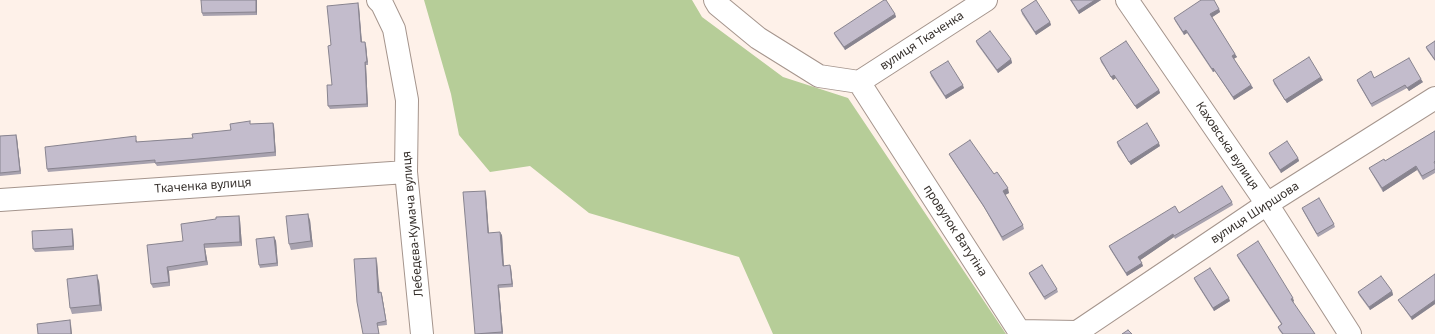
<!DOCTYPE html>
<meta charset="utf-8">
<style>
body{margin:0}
canvas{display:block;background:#fef1e9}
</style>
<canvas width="1435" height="334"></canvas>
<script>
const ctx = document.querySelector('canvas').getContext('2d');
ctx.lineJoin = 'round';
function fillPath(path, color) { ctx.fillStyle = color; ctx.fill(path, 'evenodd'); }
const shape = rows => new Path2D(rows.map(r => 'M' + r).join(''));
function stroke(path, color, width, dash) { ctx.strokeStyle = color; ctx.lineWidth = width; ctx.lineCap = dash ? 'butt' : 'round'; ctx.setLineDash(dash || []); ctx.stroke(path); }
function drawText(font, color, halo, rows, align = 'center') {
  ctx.font = font + ' "Noto Sans",sans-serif'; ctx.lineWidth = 3; ctx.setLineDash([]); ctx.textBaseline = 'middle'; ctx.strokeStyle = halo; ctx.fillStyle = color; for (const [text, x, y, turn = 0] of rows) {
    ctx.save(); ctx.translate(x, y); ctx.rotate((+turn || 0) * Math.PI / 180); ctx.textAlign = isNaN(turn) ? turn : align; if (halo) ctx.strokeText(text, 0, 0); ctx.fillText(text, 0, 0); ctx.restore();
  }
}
fillPath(shape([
 [424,0,692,0,702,17,783,77,848,98,1006,334,773,334,739,257,589,213,530,166,490,172,459,135,451,94]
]), '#b6cd98');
const minor = shape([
 [378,0,382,4,394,29,407,100,406,172,422,334],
 [715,0,718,5,758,38,819,76,859,82],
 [1127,0,1267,204,1350,334],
 [859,82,1019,331,1077,332,1267,204,1435,98],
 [859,82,986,0],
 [0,200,406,172]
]);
stroke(minor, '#a5958d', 24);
stroke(minor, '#fff', 22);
fillPath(shape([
 [257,0,257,15,203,16,202,13],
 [1070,0,1101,0,1079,14],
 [359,7,362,42,365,42,366,45,368,65,366,65,368,107,330,109,328,106,332,85,331,45],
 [1219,9,1220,12,1212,17,1235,54,1237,57,1234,59,1253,88,1234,100,1215,71,1213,72,1187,33,1184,35,1175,21,1174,18],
 [1021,10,1050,22,1051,25,1036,35,1022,14],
 [895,14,896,17,845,50,835,36,834,33],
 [976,41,1011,59,1012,63,998,73,977,44],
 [1435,41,1435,61,1427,50,1426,47],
 [1100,58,1159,90,1160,93,1137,109,1116,78,1113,80,1101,62],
 [930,72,964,88,946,99,931,76],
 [1321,77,1323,80,1287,103,1274,84,1273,80],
 [1374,78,1423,82,1409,91,1407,88,1372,107,1358,83,1357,80],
 [273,123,274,126,276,156,157,166,155,163,48,172,47,169,137,140,137,142,193,138,231,130,251,124],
 [1435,131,1435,173,1423,180,1417,170,1383,192,1371,172,1369,168,1385,161],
 [16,135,17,138,21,174,0,176,0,136],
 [1117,142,1160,146,1131,165,1118,146],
 [1269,153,1298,158,1299,161,1281,173,1270,156],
 [949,154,994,174,1009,193,1005,195,1023,225,1024,229,1003,241,985,209,951,158],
 [485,191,486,194,489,233,502,235,504,266,511,268,513,287,499,288,503,334,475,334],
 [1232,202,1233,205,1175,239,1174,237,1140,260,1143,266,1127,276,1110,249,1109,246,1179,213],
 [1302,208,1334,224,1335,227,1318,237,1303,211],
 [239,216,240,220,242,246,205,248,208,265,169,271,170,286,153,288,151,284,183,241],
 [310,220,313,247,291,250,289,244],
 [72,229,73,232,74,250,35,252,33,249],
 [274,237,276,241,278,266,260,268,259,265],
 [1237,255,1294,301,1292,302,1315,334,1282,334,1279,330,1278,327,1281,324,1238,258],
 [377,261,379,293,381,292,382,295,387,325,378,326,379,334,363,334],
 [1029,273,1057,289,1058,292,1045,300,1030,276],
 [1435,274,1435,304,1412,320,1400,303,1398,300],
 [1194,278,1230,301,1214,311,1195,281],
 [99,281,102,311,72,314,70,308],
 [1392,291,1393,295,1370,310,1359,295,1358,292]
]), '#a8a2af');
fillPath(shape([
 [256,0,257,0,257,15,256,12],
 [1095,0,1101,0,1079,14,1078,11],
 [358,3,359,7,362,45,361,42],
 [1219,9,1220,12,1211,18,1210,14],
 [895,14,896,17,845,50,844,47],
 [1050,22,1051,25,1036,35,1035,32],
 [1186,30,1187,33,1184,35,1183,32],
 [365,42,366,45,368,65,367,62],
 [1235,54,1237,57,1233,59,1232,56],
 [1011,59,1012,63,998,73,997,70],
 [365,62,366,65,368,107,367,104],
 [1213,68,1215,71,1213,72,1212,69],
 [1114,75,1116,78,1113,80,1111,77],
 [1321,77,1323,80,1287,103,1285,100],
 [1421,79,1423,82,1409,91,1407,88],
 [963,85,964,88,946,99,945,96],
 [1251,85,1253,88,1234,100,1233,97],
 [1159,90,1160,93,1137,109,1135,106],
 [273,123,274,126,276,156,275,152],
 [16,135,17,138,21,174,20,171],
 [1159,143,1160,146,1131,165,1129,162],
 [1298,158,1299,161,1281,173,1280,170],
 [1416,166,1417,170,1383,192,1382,188],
 [1008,188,1009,193,1005,195,1003,191],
 [485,191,486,194,489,236,488,233],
 [308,214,310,220,313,247,311,241],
 [239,216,240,220,242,246,240,242],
 [72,229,73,232,74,250,73,246],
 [500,232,502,235,504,269,503,266],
 [1173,234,1174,237,1139,261,1138,257],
 [274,237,276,241,278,266,277,263],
 [204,244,205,248,208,265,206,261],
 [376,258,377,261,380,296,378,293],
 [1142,263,1143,266,1127,276,1126,273],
 [510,265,511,268,513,287,512,284],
 [167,267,169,271,170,286,169,282],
 [97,275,99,281,102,311,100,305],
 [498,285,499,288,503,334,502,332],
 [1392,291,1393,295,1370,310,1369,307],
 [381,292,382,295,387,325,386,321],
 [1229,298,1230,301,1214,311,1213,308],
 [1293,298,1294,301,1292,303,1291,299],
 [1435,300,1435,304,1412,320,1411,317],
 [70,320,71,324,72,334,71,334]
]), '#88848f');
const building = shape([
 [201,0,256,0,256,12,202,13,201,0],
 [884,0,886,0,895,14,844,47,834,33,884,0],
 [1036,0,1050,22,1035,32,1021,10,1036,0],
 [1071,0,1095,0,1078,11,1071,0],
 [1201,0,1214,0,1219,9,1210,14,1235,54,1232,56,1251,85,1233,97,1213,68,1212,69,1186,30,1183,32,1174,18,1201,0],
 [358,3,361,42,365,42,367,62,365,62,367,104,328,106,327,85,332,85,328,46,331,45,327,6,358,3],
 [990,31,1011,59,997,70,976,41,990,31],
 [1126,41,1159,90,1135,106,1114,75,1111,77,1100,58,1126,41],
 [1435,41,1435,60,1426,47,1435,41],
 [1309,57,1321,77,1285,100,1273,80,1309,57],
 [1409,58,1421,79,1407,88,1405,85,1371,104,1357,80,1371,71,1374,78,1409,58],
 [948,61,963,85,945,96,930,72,948,61],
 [250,121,250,124,273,123,275,152,155,163,155,160,47,169,45,147,136,136,136,142,193,138,192,134,231,130,230,124,250,121],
 [1147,123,1159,143,1129,162,1117,142,1147,123],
 [1435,131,1435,161,1434,162,1435,164,1435,169,1422,176,1416,166,1382,188,1369,168,1384,159,1385,161,1435,131],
 [16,135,20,171,0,173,0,136,16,135],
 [970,140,994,174,997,172,1008,188,1003,191,1023,225,1002,237,983,205,949,154,970,140],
 [1287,141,1298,158,1280,170,1269,153,1287,141],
 [1222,186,1232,202,1174,236,1173,234,1138,257,1142,263,1126,273,1109,246,1175,206,1179,213,1222,186],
 [485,191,488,233,500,232,503,266,510,265,512,284,498,285,502,332,475,334,463,192,485,191],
 [1319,198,1334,224,1317,234,1302,208,1319,198],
 [308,214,311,241,289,244,286,216,308,214],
 [239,216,240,242,204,244,206,261,167,267,169,282,151,284,147,245,183,241,181,224,216,219,216,217,239,216],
 [72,229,73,246,33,249,32,231,72,229],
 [274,237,277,263,259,265,256,239,274,237],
 [1258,241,1293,298,1291,299,1315,334,1283,334,1278,327,1282,324,1237,255,1258,241],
 [376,258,378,293,381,292,386,321,377,323,379,334,363,334,357,302,354,259,376,258],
 [1042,265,1057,289,1044,297,1029,273,1042,265],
 [1210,268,1229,298,1213,308,1194,278,1210,268],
 [1435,274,1435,300,1411,317,1398,300,1435,274],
 [97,275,100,305,70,308,67,279,97,275],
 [1381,276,1392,291,1369,307,1358,292,1381,276],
 [70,320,71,334,38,334,37,324,70,320],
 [1128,330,1132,334,1122,334,1128,330]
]);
fillPath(building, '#c3bccc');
stroke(building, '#88848f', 1);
drawText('12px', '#36302c', '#fff', [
 ["вулиця Ткаченка",922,41,-33],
 ["Каховська вулиця",1227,146,56],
 ["Ткаченка вулиця",203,186,-4],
 ["вулиця Ширшова",1255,213,-33],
 ["Лебедєва-Кумача вулиця",413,224,-95],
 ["провулок Ватутіна",955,231,57]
]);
</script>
